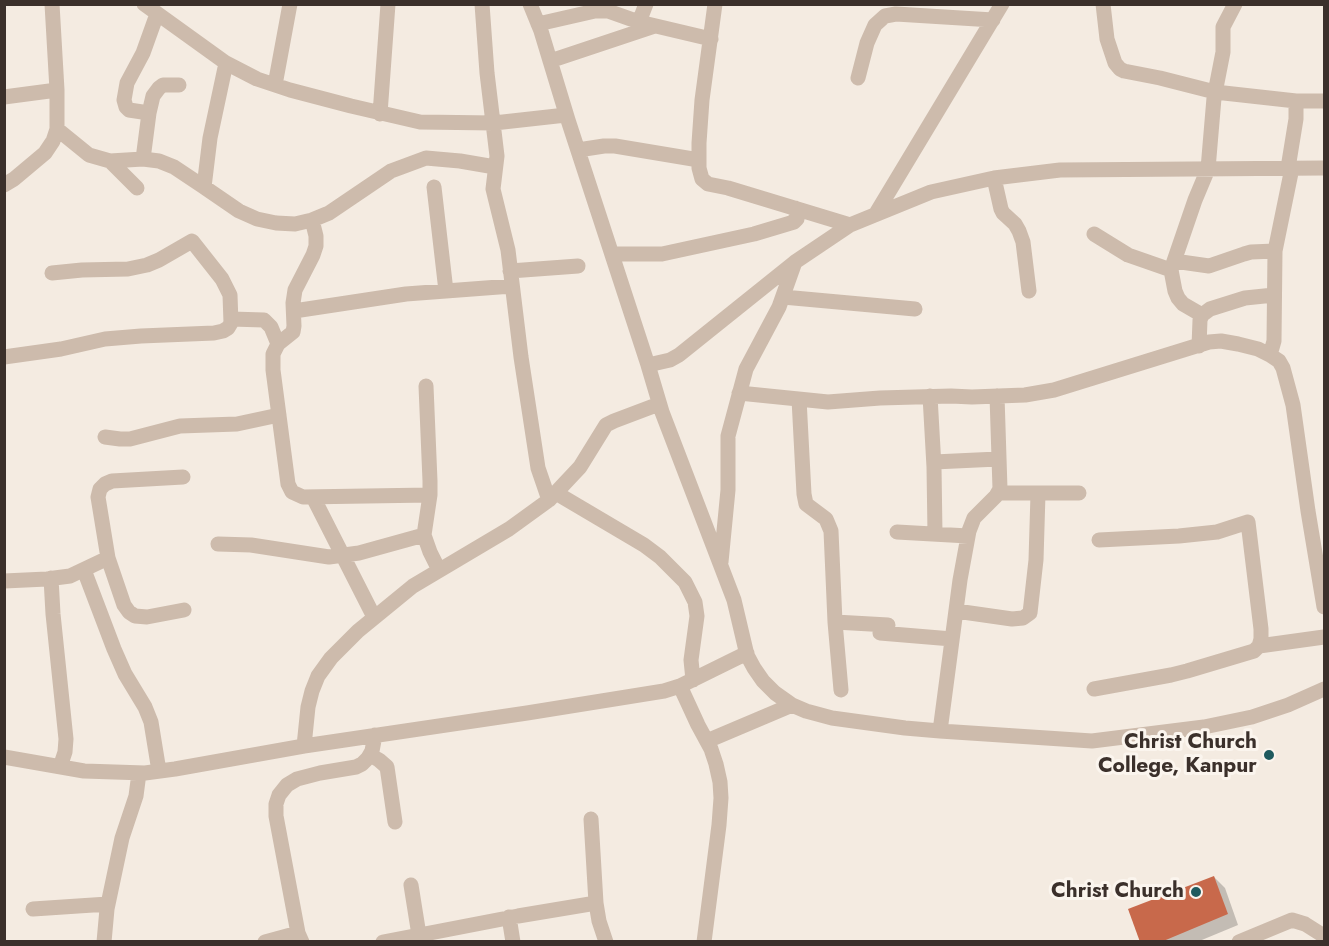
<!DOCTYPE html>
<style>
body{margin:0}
#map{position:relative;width:1329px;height:946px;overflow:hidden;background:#f4ebe1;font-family:Jost,sans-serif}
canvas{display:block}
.frame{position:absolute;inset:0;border:6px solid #3b302b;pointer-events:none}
</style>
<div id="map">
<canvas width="1329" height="946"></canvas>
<div class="frame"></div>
</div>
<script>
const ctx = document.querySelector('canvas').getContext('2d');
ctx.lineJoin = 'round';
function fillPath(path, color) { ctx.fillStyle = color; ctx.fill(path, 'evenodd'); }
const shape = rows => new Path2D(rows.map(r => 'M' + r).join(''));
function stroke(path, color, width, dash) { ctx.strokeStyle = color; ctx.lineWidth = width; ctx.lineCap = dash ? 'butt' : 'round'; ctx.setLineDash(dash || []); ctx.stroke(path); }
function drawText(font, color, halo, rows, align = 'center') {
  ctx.font = font + ' Jost,sans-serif'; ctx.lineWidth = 6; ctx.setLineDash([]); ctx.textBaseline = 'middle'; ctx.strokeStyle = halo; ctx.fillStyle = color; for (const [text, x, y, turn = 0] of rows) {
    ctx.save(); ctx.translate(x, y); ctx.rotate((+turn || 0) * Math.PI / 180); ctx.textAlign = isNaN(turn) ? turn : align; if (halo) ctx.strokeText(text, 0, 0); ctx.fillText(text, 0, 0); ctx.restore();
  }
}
fillPath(shape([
 [1214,877,1225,888,1238,925,1197,942,1142,942]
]), '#0003');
fillPath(shape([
 [1214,876,1228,914,1161,942,1140,942,1128,909]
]), '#c8694b');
stroke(shape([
 [144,4,226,63,257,79,290,90,351,106,420,122,494,123,566,115],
 [482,4,487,73,497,156,493,189,508,250,521,357,538,468,549,500],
 [530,4,541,31,568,120,648,365,662,412,734,600,747,655,754,668,763,681,775,693,792,705,806,711,832,718,905,728,940,731,1092,741,1204,727,1252,717,1288,705,1324,689],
 [715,4,702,100,699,143,699,168,702,179,708,184,728,188,850,225],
 [1103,4,1107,39,1115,63,1120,69,1124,71,1160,78,1215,92,1296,101,1324,101],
 [639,22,646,4],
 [538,24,595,11,608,11,639,22,711,39],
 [550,61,655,26],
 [858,78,867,43,875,25,885,16,896,14,993,20],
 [275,85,290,4],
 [4,97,57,90],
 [149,113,129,110,126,107,124,100,127,83,143,53,157,14],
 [380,114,388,4],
 [57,129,89,155,110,161,143,159,159,161,174,167,204,187,210,138,226,63],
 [578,150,604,146,615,146,699,160],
 [143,159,149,113,153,96,159,88,163,85,179,85],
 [110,161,137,188],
 [1288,168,1296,119,1296,101],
 [994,178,1001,209,1003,213,1015,224,1019,231,1023,242,1029,291],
 [4,185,14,179,45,153,53,141,57,129,57,90,52,4],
 [204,187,239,211,257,219,276,223,295,224,312,220,329,213,391,171,426,158,460,161,495,167],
 [434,187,446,291],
 [875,215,1002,4],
 [312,220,316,236,316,246,313,255,295,290,293,303,294,326,293,332,278,344,273,354,273,370,288,484,292,492,303,497,430,495],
 [1094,234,1128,255,1171,270],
 [612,254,662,254,754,234,794,222,797,219,795,208],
 [1174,261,1209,266,1244,254,1251,252,1275,251],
 [510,271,578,266],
 [783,297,915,309],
 [294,311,406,294,512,286],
 [1202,315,1183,304,1178,298,1175,291,1171,270,1195,200,1208,169,1214,98,1223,52,1223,27,1235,4],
 [231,319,264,320,271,327,278,344],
 [1199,346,1200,320,1202,315,1210,309,1245,298,1274,295],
 [1270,355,1274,341,1275,251,1292,168],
 [4,357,61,349,105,339,141,336,214,333,223,331,228,328,231,323,230,295,222,279,192,241,159,260,147,265,128,269,82,270,52,273],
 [648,365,670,360,679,355,795,262],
 [426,386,430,481,430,495,424,535,430,552,439,570],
 [739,393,828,402,880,398,951,396,972,397,1025,395,1054,390,1209,342,1221,341,1238,344,1258,349,1270,355,1279,361,1283,368,1293,405,1308,511,1324,607],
 [930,396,934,467,935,534],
 [799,399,804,494,806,504,826,519,831,531,835,622,841,690],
 [105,437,120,439,130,439,180,426,237,424,279,415],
 [934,462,998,459],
 [183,477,112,481,105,484,100,489,98,497,108,558,124,605,129,612,135,616,147,617,184,610],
 [556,493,644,545,660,557,685,582,695,602,697,616,691,660,693,680],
 [999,493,1079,493],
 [313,497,374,617],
 [897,532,968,536],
 [218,544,251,545,329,557,359,553,424,535],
 [721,562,728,490,728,436,746,369,779,307,795,262,850,225,931,192,994,178,1060,170,1324,168],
 [84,570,114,649,125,674,145,707,151,722,159,771],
 [51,578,53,614,66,739,65,752,60,767],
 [4,581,47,579,70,576,108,558],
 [956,611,1012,619,1023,618,1030,613,1036,560,1038,494],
 [835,622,888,625],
 [880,633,952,639],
 [1259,646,1324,637],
 [680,686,698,725,711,749,716,764,720,782,721,798,719,825,704,942],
 [1094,689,1171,675,1187,671,1254,651,1259,646,1261,639,1261,629,1248,522,1217,532,1179,536,1099,540],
 [940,731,960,580,969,531,974,518,996,496,1000,489,997,396],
 [707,741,792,705],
 [304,746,308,707,312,691,318,676,331,658,358,631,413,586,509,529,549,500,580,467,606,425,614,421,659,404],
 [370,755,379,760,387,767,395,822],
 [4,757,84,771,145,773,175,769,304,746,527,713,664,691,680,686,747,653],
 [591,819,596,903,599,921,606,942],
 [411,885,419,935],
 [33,909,108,904],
 [509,917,513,942],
 [104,942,107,909,122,838,136,796,139,773],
 [265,942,298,933],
 [302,942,298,933,276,816,276,804,279,795,287,785,297,779,320,773,356,767,362,764,368,758,372,751,375,735],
 [383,942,518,916,596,903],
 [1239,942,1292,920,1305,924,1324,936]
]), '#cdbbac', 15);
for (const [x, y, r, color] of [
 [1269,755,6,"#1f5a5e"],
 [1196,892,6,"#1f5a5e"]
]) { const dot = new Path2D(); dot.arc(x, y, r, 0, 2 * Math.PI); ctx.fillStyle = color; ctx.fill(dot); stroke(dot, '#fbf5ee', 2); }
drawText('bold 21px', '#3b302b', '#fbf5ee', [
 ["Christ Church",1257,743],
 ["College, Kanpur",1257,767],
 ["Christ Church",1184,892]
], 'right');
</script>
